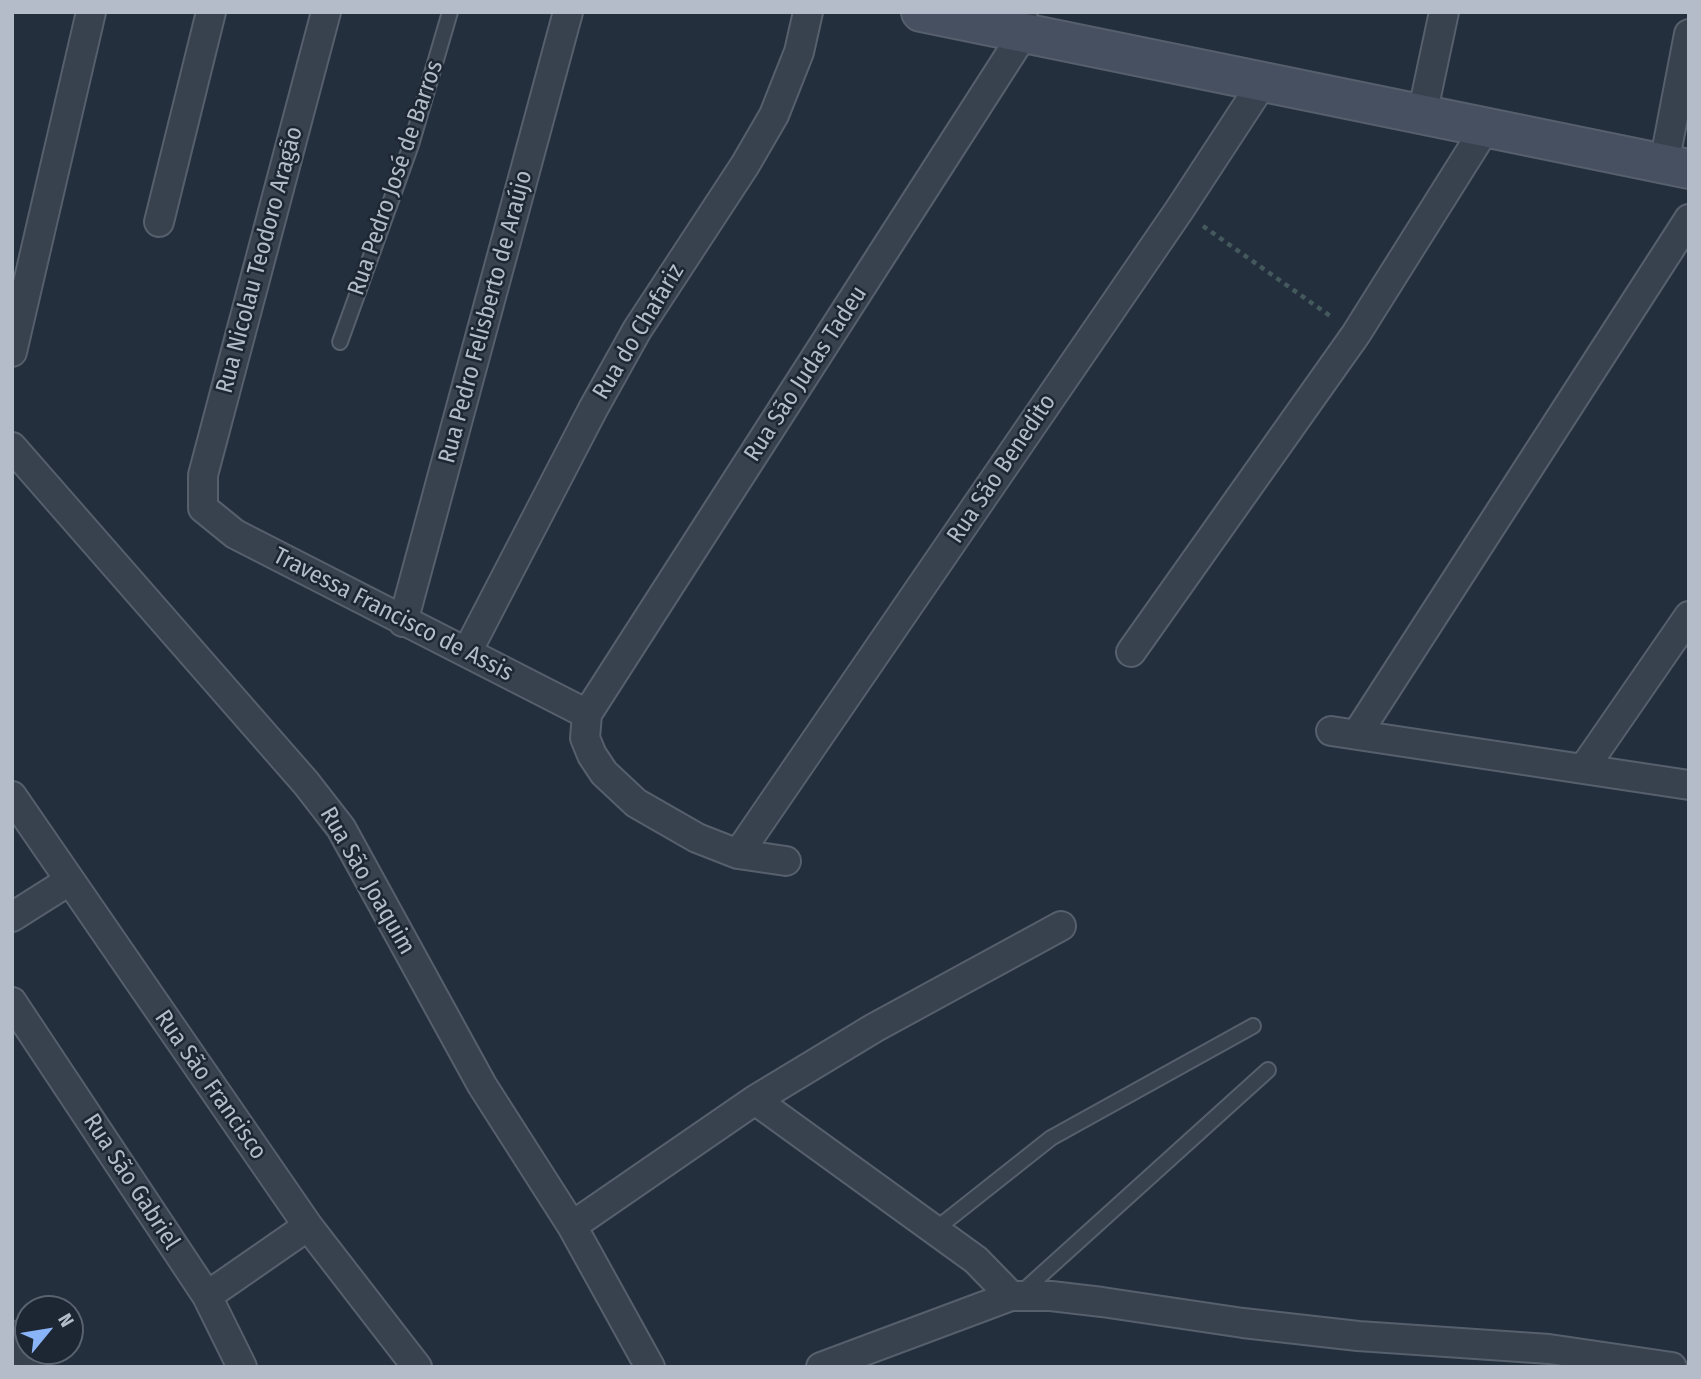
<!DOCTYPE html>
<meta charset="utf-8">
<style>
body{margin:0}
#map{position:relative;width:1701px;height:1379px;overflow:hidden;background:#242f3e;font-family:"Fira Sans Condensed",sans-serif}
canvas{display:block}
.frame{position:absolute;inset:0;border:14px solid #b4bcc9;pointer-events:none}
.north{position:absolute;left:14px;top:1295px;width:70px;height:70px;box-sizing:border-box;background:#1d2633;border:2px solid #59626f;border-radius:50%;rotate:60deg;font-size:19px;font-weight:700;line-height:28px;text-align:center;color:#b4bcc9}
.north::after{content:'';display:block;margin:auto;width:24px;height:32px;background:#8ab4f8;clip-path:polygon(50% 0,100% 100%,50% 72%,0 100%)}
</style>
<div id="map">
<canvas width="1701" height="1379"></canvas>
<div class="frame"></div>
<div class="north">N</div>
</div>
<script>
const ctx = document.querySelector('canvas').getContext('2d');
ctx.lineJoin = 'round';
const shape = rows => new Path2D(rows.map(r => 'M' + r).join(''));
function stroke(path, color, width, dash) { ctx.strokeStyle = color; ctx.lineWidth = width; ctx.lineCap = dash ? 'butt' : 'round'; ctx.setLineDash(dash || []); ctx.stroke(path); }
function drawText(font, color, halo, rows, align = 'center') {
  ctx.font = font + ' "Fira Sans Condensed",sans-serif'; ctx.lineWidth = 5; ctx.setLineDash([]); ctx.textBaseline = 'middle'; ctx.strokeStyle = halo; ctx.fillStyle = color; for (const [text, x, y, turn = 0] of rows) {
    ctx.save(); ctx.translate(x, y); ctx.rotate((+turn || 0) * Math.PI / 180); ctx.textAlign = isNaN(turn) ? turn : align; if (halo) ctx.strokeText(text, 0, 0); ctx.fillText(text, 0, 0); ctx.restore();
  }
}
const lane = shape([
 [340,342,411,145,450,12],
 [936,1229,1051,1138,1253,1026],
 [1020,1294,1268,1070]
]);
const street = shape([
 [326,12,203,475,203,508,235,534,587,714],
 [1422,115,1444,12],
 [1664,164,1689,34],
 [159,222,211,12],
 [12,352,91,12],
 [12,447,306,783,341,828,482,1085,572,1226,650,1367],
 [403,622,568,12],
 [467,652,593,409,637,330,745,165,774,115,799,52,808,12],
 [1131,652,1356,334,1486,127],
 [1331,731,1689,785],
 [1357,734,1689,219],
 [1584,768,1689,616],
 [12,796,308,1226,417,1367],
 [738,854,1180,209,1263,82],
 [786,861,738,854,697,838,636,803,604,773,592,755,585,738,587,714,1024,33,1022,12],
 [12,917,69,881],
 [12,1002,207,1296,242,1367],
 [755,1100,976,1260,1011,1296,1051,1296,1102,1302,1243,1323,1358,1336,1549,1349,1672,1367],
 [572,1226,755,1100,874,1028,1061,926],
 [207,1296,308,1226],
 [12,1336,32,1367],
 [821,1367,1011,1296]
]);
const secondary = shape([
 [921,12,1689,169]
]);
stroke(lane, '#565f6c', 18);
stroke(street, '#565f6c', 32);
stroke(secondary, '#565f6c', 42);
stroke(shape([
 [1203,226,1333,318]
]), '#44595c', 4.5, [5, 5]);
stroke(lane, '#38414e', 14);
stroke(street, '#38414e', 28);
stroke(secondary, '#465061', 38);
drawText('24px', '#b4bcc9', '#1d2633', [
 ["Rua Pedro José de Barros",396,178,-71],
 ["Rua Nicolau Teodoro Aragão",260,260,-75],
 ["Rua Pedro Felisberto de Araújo",486,317,-75],
 ["Rua do Chafariz",639,332,-59],
 ["Rua São Judas Tadeu",806,374,-57],
 ["Rua São Benedito",1002,469,-56],
 ["Travessa Francisco de Assis",393,615,27],
 ["Rua São Joaquim",367,881,60],
 ["Rua São Francisco",210,1085,55],
 ["Rua São Gabriel",131,1182,57]
]);
</script>
